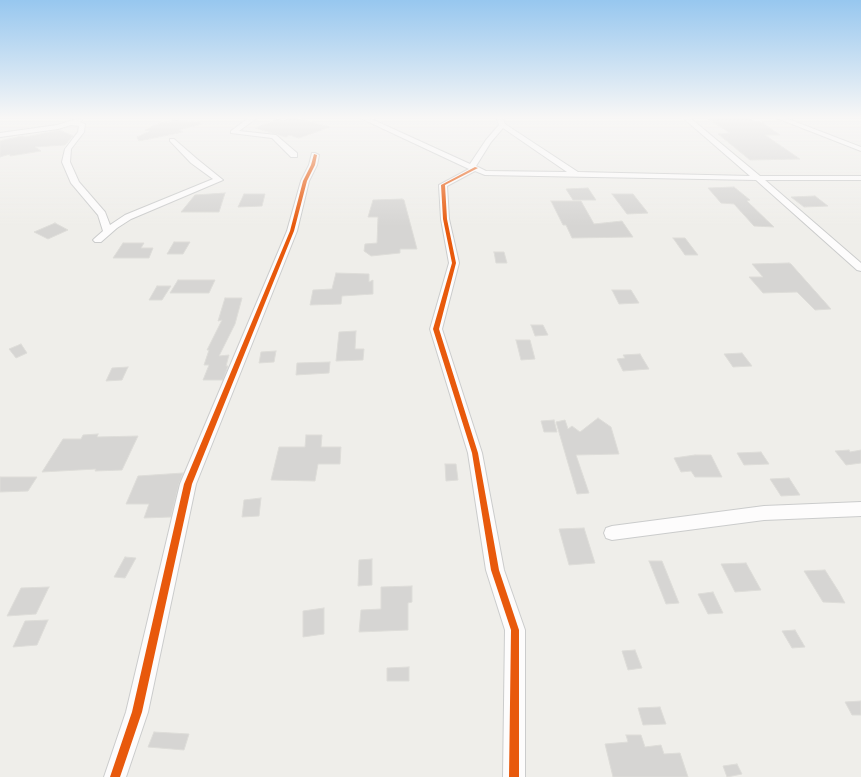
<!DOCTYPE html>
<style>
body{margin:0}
canvas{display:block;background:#efeeea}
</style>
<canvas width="861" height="777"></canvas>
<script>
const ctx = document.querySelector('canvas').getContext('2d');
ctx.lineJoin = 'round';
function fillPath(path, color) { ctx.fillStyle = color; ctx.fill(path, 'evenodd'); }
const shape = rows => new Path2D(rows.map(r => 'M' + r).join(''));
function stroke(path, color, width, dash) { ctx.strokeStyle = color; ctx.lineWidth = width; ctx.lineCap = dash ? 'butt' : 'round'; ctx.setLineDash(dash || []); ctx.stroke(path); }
const building = shape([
 [291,117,330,127,299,138,289,135,286,137,255,128,278,119,283,121,291,117],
 [715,117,747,117,753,121,760,121,780,135,765,135,800,159,750,160,718,134,730,133,708,119,717,119,715,117],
 [173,120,200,122,201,124,179,130,183,132,139,141,137,137,150,131,145,130,162,122,169,123,173,120],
 [60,130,73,136,65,145,35,147,41,151,10,156,10,154,0,157,0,141,22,136,25,137,60,130],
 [734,187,750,200,747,201,774,227,754,226,734,204,721,203,708,188,734,187],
 [588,188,596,200,573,200,566,189,588,188],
 [225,193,219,212,181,212,195,195,225,193],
 [244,194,265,194,262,206,238,207,244,194],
 [612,194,633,194,648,213,627,214,612,194],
 [815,196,828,206,804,207,791,197,815,196],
 [402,199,404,200,417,249,400,249,400,253,371,256,364,251,365,244,377,243,378,217,368,217,373,200,402,199],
 [551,201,581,201,594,224,622,221,633,237,572,238,566,225,563,225,551,201],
 [55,223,68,230,48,239,34,232,55,223],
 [673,238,685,238,698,255,685,255,673,238],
 [174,242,190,242,183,254,167,254,174,242],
 [123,243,144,243,141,248,153,248,149,258,113,258,123,243],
 [494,252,504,252,507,263,496,263,494,252],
 [789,263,791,264,831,309,815,310,797,292,763,293,749,277,763,277,752,264,789,263],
 [336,273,369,274,369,282,373,280,373,294,342,296,341,304,310,305,313,290,332,289,336,273],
 [178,280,215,280,209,293,170,293,178,280],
 [157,286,171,286,162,300,149,300,157,286],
 [612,290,631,290,639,303,619,304,612,290],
 [225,298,242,298,235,324,219,356,229,355,226,366,228,366,223,380,203,380,209,365,204,365,209,350,207,350,222,320,218,321,225,298],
 [531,325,543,325,548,335,535,336,531,325],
 [356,331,355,349,364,349,363,360,336,361,339,332,356,331],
 [516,340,530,340,535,359,521,360,516,340],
 [21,344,27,353,16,358,9,349,21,344],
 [276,351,274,362,259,363,261,352,276,351],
 [742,353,752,366,733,367,724,354,742,353],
 [640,354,649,369,623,371,617,359,625,358,623,355,640,354],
 [330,362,329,373,296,375,297,363,330,362],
 [128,367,122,380,106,381,112,368,128,367],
 [598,418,611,427,619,454,576,455,589,493,577,494,556,422,565,420,568,429,572,426,580,432,598,418],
 [554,420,557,432,544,432,541,421,554,420],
 [98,434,97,437,138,436,122,470,95,471,96,469,42,472,63,439,81,439,83,435,98,434],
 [306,435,322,435,321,447,341,447,340,464,318,464,315,481,271,480,279,447,305,447,306,435],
 [849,450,850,452,861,450,861,463,846,465,835,451,849,450],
 [761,452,769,464,744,465,737,453,761,452],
 [695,455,711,455,722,477,695,477,691,471,681,472,674,458,695,455],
 [445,464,456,464,458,480,446,481,445,464],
 [183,473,179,484,171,517,144,518,149,504,126,504,138,476,183,473],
 [0,477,37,477,28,491,0,492,0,477],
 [789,478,800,495,781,496,770,479,789,478],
 [261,498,259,516,242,517,244,500,261,498],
 [584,528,595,563,569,565,559,529,584,528],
 [125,557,136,558,125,578,114,577,125,557],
 [372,559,372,585,358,586,359,560,372,559],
 [649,561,662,561,679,603,666,604,649,561],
 [746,563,761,590,735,592,721,564,746,563],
 [825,570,839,592,845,603,823,602,804,571,825,570],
 [412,586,412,602,408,603,408,630,359,632,361,610,381,609,381,587,412,586],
 [49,587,36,614,7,616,21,588,49,587],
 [713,592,723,613,708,614,698,594,713,592],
 [324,608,324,634,303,637,303,611,324,608],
 [48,620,37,645,13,647,25,621,48,620],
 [795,630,805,647,792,648,782,631,795,630],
 [635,650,642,668,628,670,622,651,635,650],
 [409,667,409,681,387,681,387,668,409,667],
 [861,701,861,715,852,715,845,702,861,701],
 [660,707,666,724,643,725,638,708,660,707],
 [154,732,189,734,184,750,148,747,154,732],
 [626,735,641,735,645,747,661,745,664,754,680,753,688,777,613,777,605,744,628,742,626,735],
 [737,764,742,774,727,777,723,766,737,764]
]);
fillPath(building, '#d6d5d3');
stroke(building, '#deddd9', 1);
const street = shape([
 [250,117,258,117,239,131,276,135,297,153,297,157,291,157,272,138,231,133,231,131,250,117],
 [358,117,367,117,470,164,486,140,499,125,496,117,502,117,505,124,578,172,750,176,682,117,689,117,760,176,861,176,861,180,765,180,861,263,861,271,857,270,756,180,485,175,475,171,447,186,449,219,459,263,442,329,482,453,504,570,525,630,525,777,503,777,505,630,486,570,468,453,430,329,449,263,441,219,439,185,469,169,358,117],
 [503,128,567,172,486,171,476,166,491,142,503,128],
 [774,117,783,117,861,147,861,151,774,117],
 [77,119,81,119,82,120,80,122,85,124,84,132,71,149,70,162,79,182,105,212,110,225,125,215,213,179,191,163,170,141,170,139,174,139,197,159,223,180,131,219,117,228,101,242,95,242,93,240,95,238,103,231,98,215,71,183,62,162,65,149,78,132,79,126,71,125,58,129,0,137,0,133,57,125,77,119],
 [312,153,315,153,319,155,317,165,309,181,297,231,196,484,148,712,126,777,104,777,126,712,180,484,287,231,301,181,309,165,312,153],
 [861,502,861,516,764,520,612,540,606,538,604,533,606,528,612,526,764,506,861,502]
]);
stroke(street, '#cbcccc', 2);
fillPath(street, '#fdfcfc');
fillPath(shape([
 [314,154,317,155,315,165,307,181,294,231,192,484,142,712,120,777,110,777,132,712,184,484,290,231,303,181,311,165,314,154],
 [475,167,478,168,445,185,447,219,456,263,439,329,478,453,499,570,519,630,519,777,509,777,511,630,491,570,472,453,433,329,452,263,443,219,441,185,475,167]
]), '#e8590c');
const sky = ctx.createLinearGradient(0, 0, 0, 226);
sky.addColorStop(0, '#97c7ef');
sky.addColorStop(0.52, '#f8f7f6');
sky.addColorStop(1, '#f8f7f600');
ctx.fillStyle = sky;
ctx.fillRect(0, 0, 861, 226);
</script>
